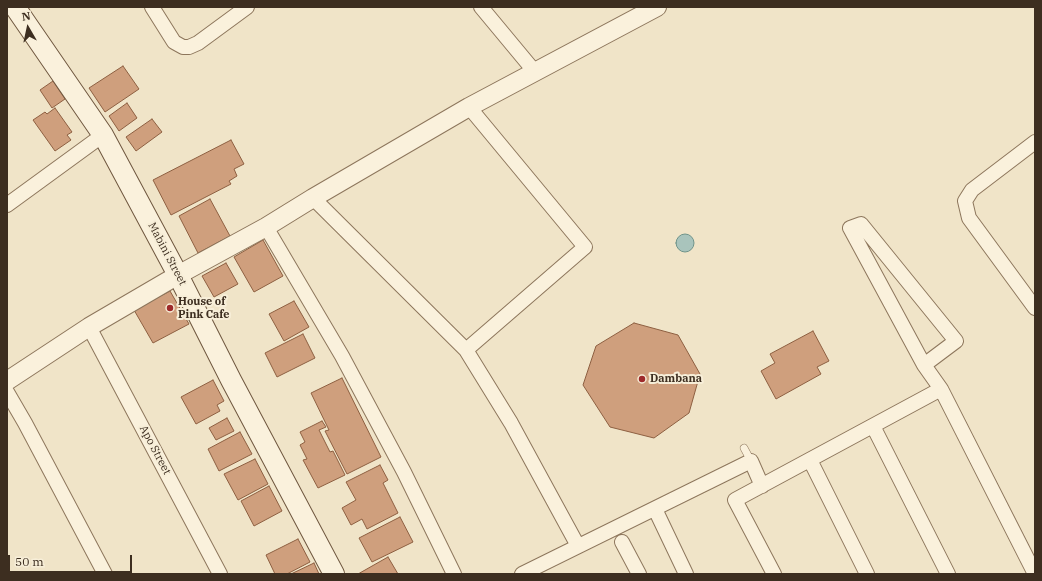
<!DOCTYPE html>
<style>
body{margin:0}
#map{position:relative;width:1042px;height:581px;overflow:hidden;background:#f0e4c8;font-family:"IBM Plex Serif",serif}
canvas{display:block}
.frame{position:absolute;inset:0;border:8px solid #3d2e20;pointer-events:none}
.north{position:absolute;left:8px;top:8px;width:40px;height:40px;-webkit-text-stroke:3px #f7eed8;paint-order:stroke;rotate:351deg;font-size:11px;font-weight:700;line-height:16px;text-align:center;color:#3d2e20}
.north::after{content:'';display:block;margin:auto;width:14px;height:18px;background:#3d2e20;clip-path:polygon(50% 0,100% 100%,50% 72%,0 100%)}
.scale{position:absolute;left:8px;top:555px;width:124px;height:18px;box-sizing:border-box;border:2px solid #3d2e20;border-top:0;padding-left:5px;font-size:12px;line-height:14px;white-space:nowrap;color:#3d2e20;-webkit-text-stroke:3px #f7eed8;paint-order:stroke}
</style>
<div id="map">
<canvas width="1042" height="581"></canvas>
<div class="frame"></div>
<div class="north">N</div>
<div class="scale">50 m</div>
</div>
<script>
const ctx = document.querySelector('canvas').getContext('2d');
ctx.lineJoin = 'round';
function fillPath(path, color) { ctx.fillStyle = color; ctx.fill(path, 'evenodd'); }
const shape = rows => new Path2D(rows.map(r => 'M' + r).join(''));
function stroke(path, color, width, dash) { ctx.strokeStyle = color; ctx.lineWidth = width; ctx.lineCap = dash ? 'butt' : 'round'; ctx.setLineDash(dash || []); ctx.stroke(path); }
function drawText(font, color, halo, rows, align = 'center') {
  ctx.font = font + ' "IBM Plex Serif",serif'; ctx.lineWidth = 4; ctx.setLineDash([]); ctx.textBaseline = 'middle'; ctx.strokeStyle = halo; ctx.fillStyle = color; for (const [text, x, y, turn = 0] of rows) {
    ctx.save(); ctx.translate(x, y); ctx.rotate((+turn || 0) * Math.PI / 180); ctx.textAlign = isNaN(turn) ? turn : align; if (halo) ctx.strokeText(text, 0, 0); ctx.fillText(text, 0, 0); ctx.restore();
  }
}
const water = shape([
 '676 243a9 9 0 1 1 18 0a9 9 0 1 1-18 0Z'
]);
fillPath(water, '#a9c4bc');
stroke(water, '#6f938a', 1);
const building = shape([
 [123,66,139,89,105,112,89,88,123,66],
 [53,81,65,99,52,108,40,90,53,81],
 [127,103,137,118,119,131,109,116,127,103],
 [55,108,72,132,67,135,71,140,55,151,33,120,45,112,47,114,55,108],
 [152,119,162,132,136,151,126,137,152,119],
 [231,140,244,164,234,169,237,176,229,181,231,184,171,215,153,180,231,140],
 [210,199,230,236,198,253,179,216,210,199],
 [263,240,283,276,254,292,234,257,263,240],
 [226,263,238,284,214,297,202,276,226,263],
 [170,291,189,324,153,343,134,310,170,291],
 [294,301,309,327,284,341,269,314,294,301],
 [634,323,678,335,700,374,689,413,654,438,610,427,583,385,596,346,634,323],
 [813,331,829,361,817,367,821,374,776,399,761,371,775,363,770,354,813,331],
 [303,334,315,358,277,377,265,353,303,334],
 [342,378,381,457,347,474,325,431,329,430,311,393,342,378],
 [213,380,224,401,217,405,220,411,196,424,181,397,213,380],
 [227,418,234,431,216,440,209,428,227,418],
 [322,421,326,427,319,430,330,452,333,451,345,475,318,488,303,460,307,459,300,445,305,442,300,432,322,421],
 [240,432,252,454,219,471,208,449,240,432],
 [255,459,268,484,238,500,224,474,255,459],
 [380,465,388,480,383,483,398,513,367,529,362,519,351,525,342,508,356,500,346,482,380,465],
 [269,486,282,511,254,526,241,501,269,486],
 [400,517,413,542,372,562,359,538,400,517],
 [298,539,310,562,287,574,275,574,266,555,298,539],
 [388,557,398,574,358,574,388,557],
 [314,563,319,574,291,574,314,563]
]);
fillPath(building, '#cf9f7d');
stroke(building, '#8d5f41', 1);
const service = shape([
 [744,448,751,461]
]);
const minor = shape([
 [152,7,174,42,183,47,189,47,198,43,247,7],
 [481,7,535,72],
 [1035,142,972,190,965,201,969,218,1035,308],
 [313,198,466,350,511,423,578,546],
 [7,205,103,135],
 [266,227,342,356,404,472,454,574],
 [89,327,220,574],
 [466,350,585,247,469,107],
 [924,365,956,341,861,224,850,228,924,365,941,389],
 [7,392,25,423,105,574],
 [873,426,948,574],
 [810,460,867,574],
 [655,509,686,574],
 [622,542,639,574],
 [522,574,751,461,762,486],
 [774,574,735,500,941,389,1035,574]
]);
const tertiary = shape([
 [7,381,89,327,178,275,266,227,313,198,469,107,657,7]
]);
const secondary = shape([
 [15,7,103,135,178,275,231,380,334,574]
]);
stroke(service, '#8d765c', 8);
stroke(minor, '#8d765c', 16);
stroke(tertiary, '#8d765c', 20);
stroke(secondary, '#6f573f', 22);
stroke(service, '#faf1dc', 7);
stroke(minor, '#faf1dc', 14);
stroke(tertiary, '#faf1dc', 18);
stroke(secondary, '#faf1dc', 20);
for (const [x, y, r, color] of [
 [170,308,4,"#9e2a2b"],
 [642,379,4,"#9e2a2b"]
]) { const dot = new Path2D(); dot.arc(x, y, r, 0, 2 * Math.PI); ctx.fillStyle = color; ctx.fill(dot); stroke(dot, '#f7eed8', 1.5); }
drawText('11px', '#3d2e20', '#f7eed8', [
 ["Mabini Street",167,254,62],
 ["Apo Street",155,450,62]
]);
drawText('bold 11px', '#3d2e20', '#f7eed8', [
 ["House of",178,302],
 ["Pink Cafe",178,315],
 ["Dambana",650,379]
], 'left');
</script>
